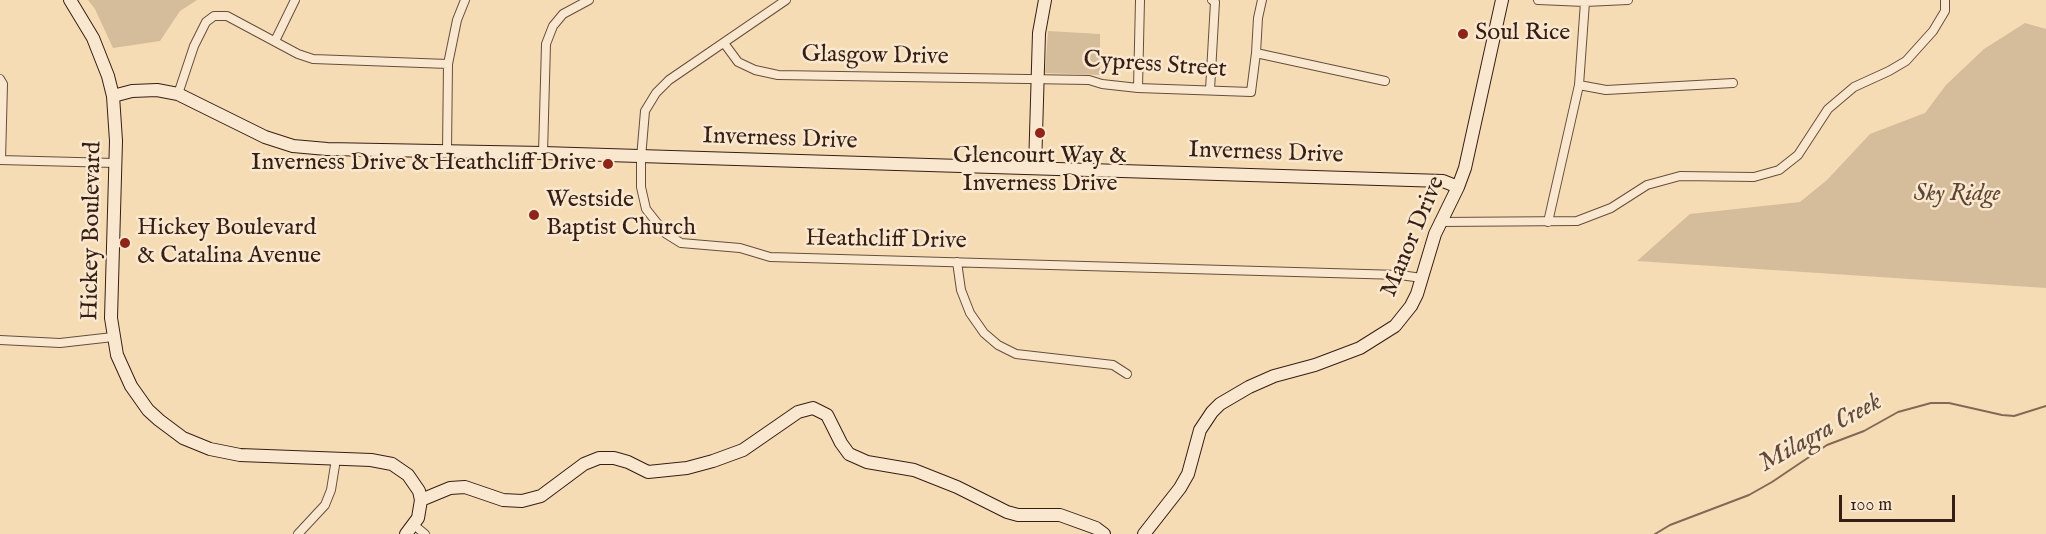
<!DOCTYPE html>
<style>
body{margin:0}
#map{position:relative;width:2046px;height:534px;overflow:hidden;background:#f6dcb5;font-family:"IM FELL English",serif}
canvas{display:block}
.scale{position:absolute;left:1839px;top:495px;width:116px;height:27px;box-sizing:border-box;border:3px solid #361e15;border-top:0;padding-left:8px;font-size:18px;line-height:21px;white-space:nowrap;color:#361e15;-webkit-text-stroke:4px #f9e8cf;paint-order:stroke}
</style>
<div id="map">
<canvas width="2046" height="534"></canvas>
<div class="scale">100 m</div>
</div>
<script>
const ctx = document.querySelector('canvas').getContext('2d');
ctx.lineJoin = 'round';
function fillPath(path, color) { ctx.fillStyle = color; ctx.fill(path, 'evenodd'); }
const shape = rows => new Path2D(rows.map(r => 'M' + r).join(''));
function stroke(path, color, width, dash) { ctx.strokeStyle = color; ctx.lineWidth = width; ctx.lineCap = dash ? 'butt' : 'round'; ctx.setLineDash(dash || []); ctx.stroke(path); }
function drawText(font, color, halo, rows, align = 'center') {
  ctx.font = font + ' "IM FELL English",serif'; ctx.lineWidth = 5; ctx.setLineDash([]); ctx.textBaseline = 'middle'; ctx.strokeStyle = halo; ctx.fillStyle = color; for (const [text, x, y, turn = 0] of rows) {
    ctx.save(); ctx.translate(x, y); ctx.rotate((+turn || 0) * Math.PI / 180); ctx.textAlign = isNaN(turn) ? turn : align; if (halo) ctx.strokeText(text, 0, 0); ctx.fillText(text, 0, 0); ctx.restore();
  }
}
fillPath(shape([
 [88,0,197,0,180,11,160,41,113,48,95,9],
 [2025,23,2046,29,2046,288,1637,261,1690,214,1800,202,1827,180,1870,134,1925,113,1946,85,1984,49],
 [1048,31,1100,34,1100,75,1045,73]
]), '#d5bc9a');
stroke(shape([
 [1655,534,1670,525,1749,495,1772,482,1827,445,1864,431,1898,412,1931,403,1949,403,2002,415,2014,416,2046,406]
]), '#826955', 2);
const street = shape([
 [786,0,669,80,656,93,645,111,641,158,641,187,646,209,665,233,681,243,740,248,770,257,1400,275,1422,278],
 [1538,0,1585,2,1628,0],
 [275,41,295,0],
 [724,43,738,62,755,70,778,75,1089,80,1102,84,1138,88,1251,92,1256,53,1258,18,1262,0],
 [1256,53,1385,81],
 [0,79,3,84,1,160],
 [1579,85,1606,90,1733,83],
 [1138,88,1140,0],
 [1210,90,1215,2,1212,0],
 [178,94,194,46,206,22,214,16,227,16,298,54,313,59,448,64],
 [447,151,448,64,457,20,465,0],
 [543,153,546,44,553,26,563,14,589,0],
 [0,160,115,163],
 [1439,222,1577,221,1611,208,1647,185,1680,176,1754,177,1779,170,1798,155,1828,109,1854,87,1889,71,1906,61,1933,31,1945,11,1945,0],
 [1548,222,1579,85,1585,2],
 [957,262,961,290,970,313,984,333,998,345,1016,354,1113,365,1127,374],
 [0,340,60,343,113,337],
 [414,525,425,534],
 [298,534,325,505,331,490,336,459]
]);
const secondary = shape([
 [70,0,93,38,108,76,113,96,116,141,111,318,117,355,131,386,148,410,159,420,183,438,210,449,240,455,371,460,392,464,408,475,419,491,421,500,418,518,406,534],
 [113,96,132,91,157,90,178,94,265,137,293,146,327,149,543,153,1443,181,1458,187],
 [1035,168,1039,33,1045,0],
 [421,500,450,488,465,487,503,500,522,501,541,496,584,464,599,458,614,458,628,462,648,472,687,468,713,461,743,450,798,412,813,408,827,415,841,443,849,454,867,462,914,470,957,487,1007,512,1018,515,1060,515,1096,528,1104,534],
 [1144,534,1180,488,1188,474,1200,430,1212,412,1220,404,1249,387,1274,376,1315,365,1360,348,1395,326,1411,306,1417,294,1435,234,1458,187,1465,168,1502,0]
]);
stroke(street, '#664e3d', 10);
stroke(secondary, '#361e15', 14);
stroke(street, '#f9e8cf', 8);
stroke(secondary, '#f9e8cf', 12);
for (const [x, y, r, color] of [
 [1463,34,6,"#8f2418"],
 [1040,133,6,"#8f2418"],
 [608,164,6,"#8f2418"],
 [534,215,6,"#8f2418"],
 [125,243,6,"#8f2418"]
]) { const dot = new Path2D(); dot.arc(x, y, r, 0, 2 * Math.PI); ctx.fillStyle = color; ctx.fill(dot); stroke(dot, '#f9e8cf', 2); }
drawText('24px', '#361e15', '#f9e8cf', [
 ["Soul Rice",1475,34],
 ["Glencourt Way &",1040,157,"center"],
 ["Inverness Drive",1040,185,"center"],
 ["Inverness Drive & Heathcliff Drive",596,164,"right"],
 ["Westside",546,201],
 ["Baptist Church",546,229],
 ["Hickey Boulevard",137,229],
 ["& Catalina Avenue",137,257]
], 'left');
drawText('24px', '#361e15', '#f9e8cf', [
 ["Glasgow Drive",875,57,1],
 ["Cypress Street",1155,66,4],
 ["Inverness Drive",780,140,2],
 ["Inverness Drive",1266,154,2],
 ["Hickey Boulevard",93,231,-89],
 ["Manor Drive",1414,237,-67],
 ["Heathcliff Drive",886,241,1]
]);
drawText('italic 24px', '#5e4636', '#f9e8cf', [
 ["Sky Ridge",1957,195]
]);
drawText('italic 26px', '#624a3a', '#f9e8cf', [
 ["Milagra Creek",1821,434,-29]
]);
</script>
